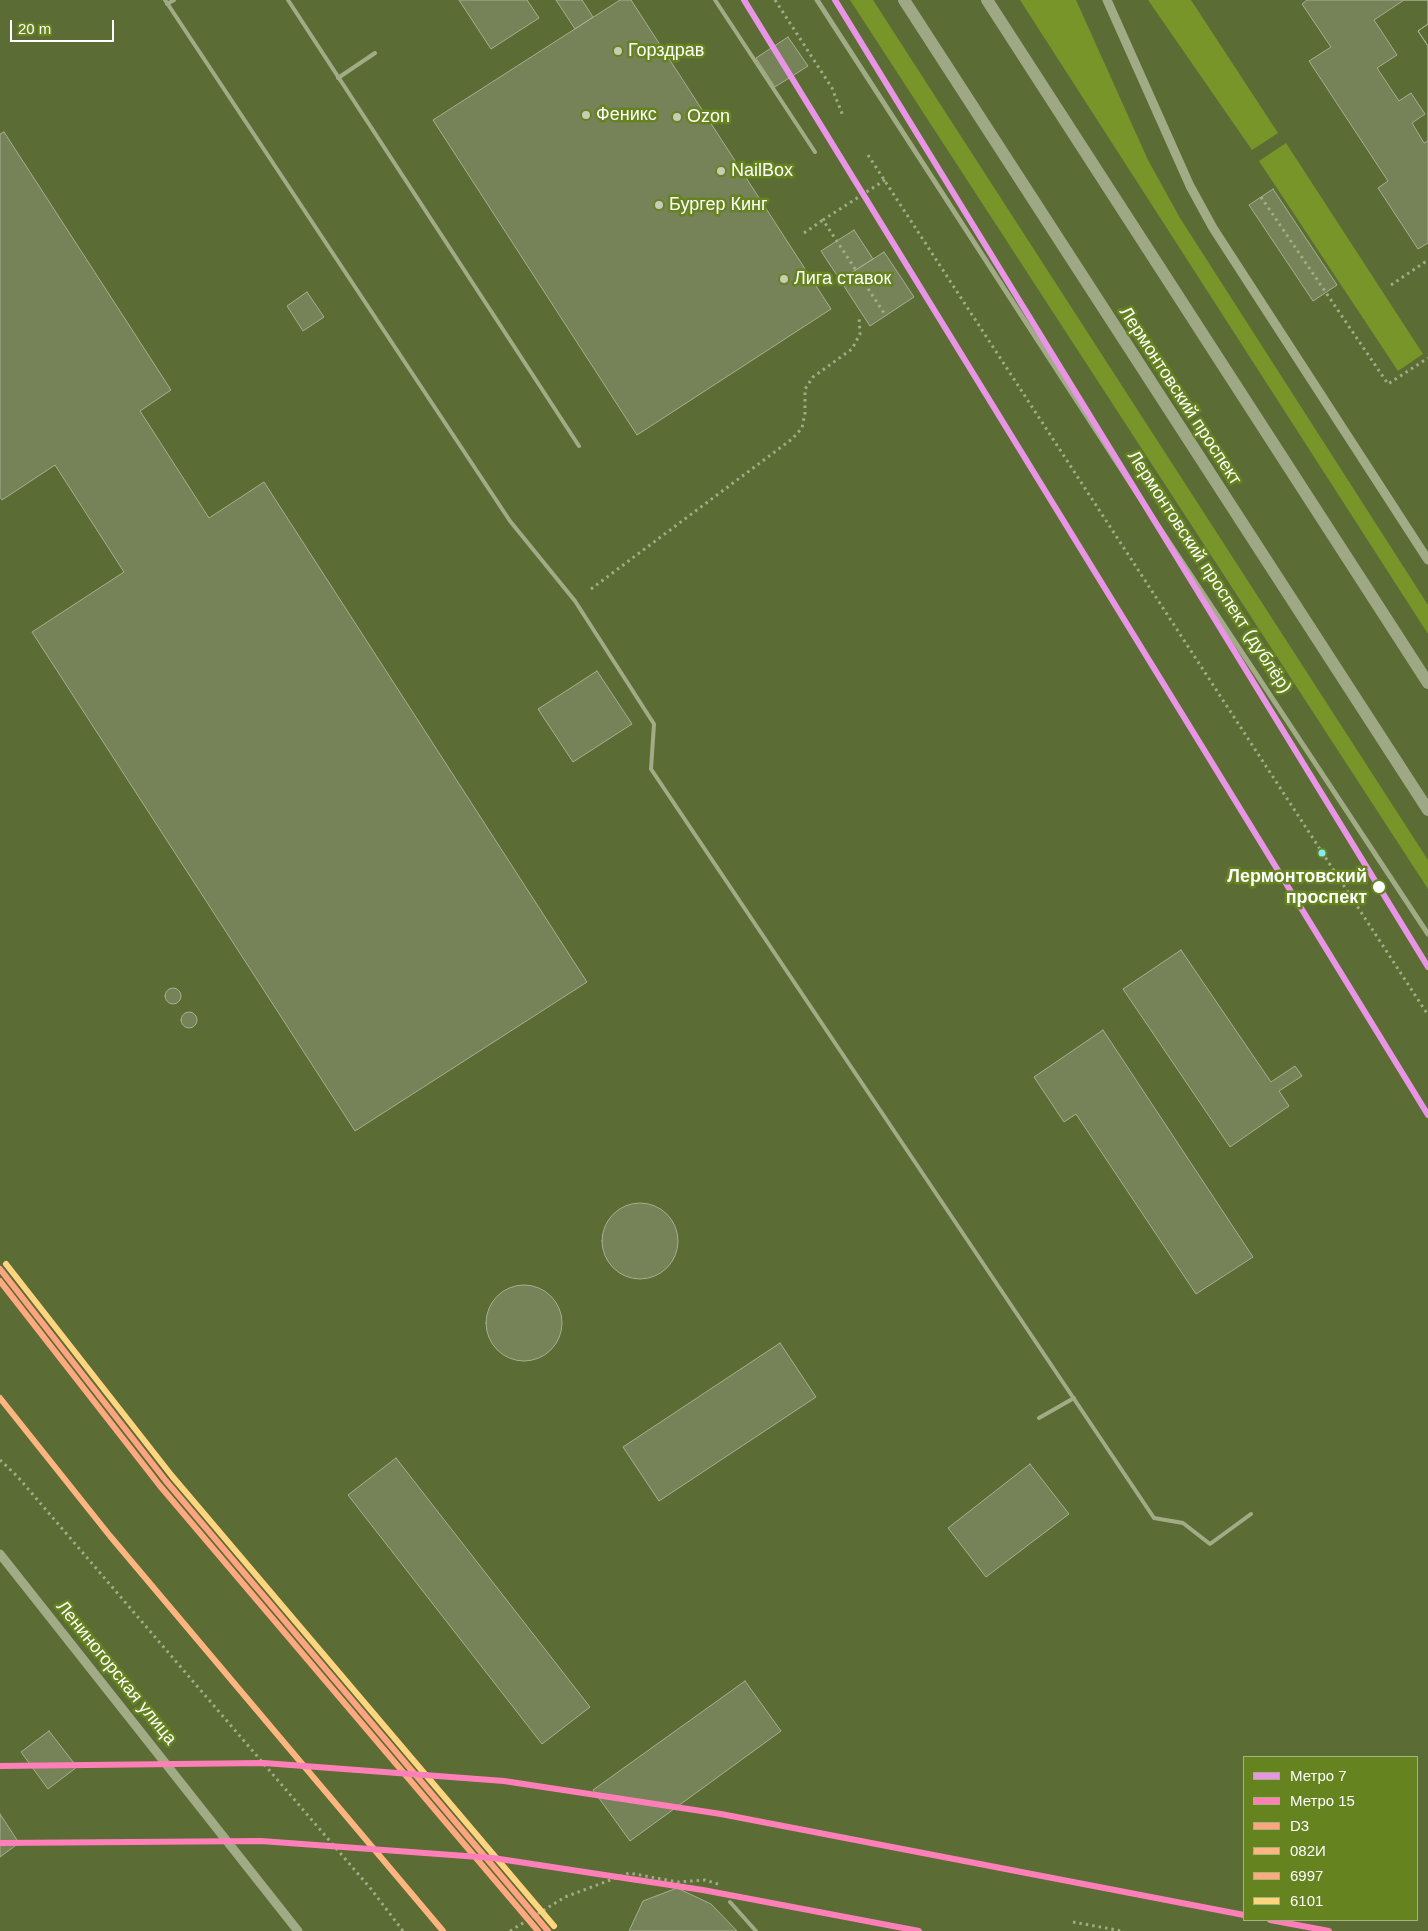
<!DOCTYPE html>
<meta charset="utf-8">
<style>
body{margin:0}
#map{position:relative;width:1428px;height:1931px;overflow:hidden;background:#5c6c35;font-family:Arial,sans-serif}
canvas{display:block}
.legend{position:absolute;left:1243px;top:1756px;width:175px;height:165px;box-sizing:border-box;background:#65831e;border:1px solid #a3b578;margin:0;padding:6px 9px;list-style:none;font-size:15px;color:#fff}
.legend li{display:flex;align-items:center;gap:10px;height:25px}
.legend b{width:25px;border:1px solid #a3b578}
.scale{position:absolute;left:10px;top:20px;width:104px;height:22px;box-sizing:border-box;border:2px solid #fff;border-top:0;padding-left:6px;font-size:15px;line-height:18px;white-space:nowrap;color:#fff;-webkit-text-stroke:4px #65831e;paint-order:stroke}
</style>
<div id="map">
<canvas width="1428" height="1931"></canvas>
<ul class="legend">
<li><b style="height:6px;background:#e995e5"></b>Метро 7</li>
<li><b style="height:6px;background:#ff80b8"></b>Метро 15</li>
<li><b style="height:6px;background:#ffa480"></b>D3</li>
<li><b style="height:6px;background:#ffb580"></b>082И</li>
<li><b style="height:6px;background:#ffa980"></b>6997</li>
<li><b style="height:6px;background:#ffd580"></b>6101</li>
</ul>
<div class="scale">20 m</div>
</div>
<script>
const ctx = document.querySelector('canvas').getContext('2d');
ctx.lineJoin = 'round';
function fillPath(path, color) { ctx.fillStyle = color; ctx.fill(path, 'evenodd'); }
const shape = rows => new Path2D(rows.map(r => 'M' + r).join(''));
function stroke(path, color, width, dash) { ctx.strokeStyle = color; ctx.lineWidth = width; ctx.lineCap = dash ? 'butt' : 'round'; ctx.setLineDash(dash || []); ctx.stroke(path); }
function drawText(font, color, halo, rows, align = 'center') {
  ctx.font = font + ' Arial,sans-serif'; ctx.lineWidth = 5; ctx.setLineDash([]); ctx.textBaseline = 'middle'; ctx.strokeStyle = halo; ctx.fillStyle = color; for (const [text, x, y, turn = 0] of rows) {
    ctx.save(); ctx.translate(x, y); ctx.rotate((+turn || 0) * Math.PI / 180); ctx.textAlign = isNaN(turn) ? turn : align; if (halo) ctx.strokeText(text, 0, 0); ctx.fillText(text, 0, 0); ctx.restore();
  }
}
fillPath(shape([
 [850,0,873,0,1428,860,1428,889],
 [1020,0,1076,0,1148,160,1180,218,1428,605,1428,634],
 [1148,0,1191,0,1278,133,1252,150],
 [1286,143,1423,354,1398,371,1259,161]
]), '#779529');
const building = shape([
 [459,0,527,0,539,18,491,49,459,0],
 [556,0,582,0,593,17,575,29,556,0],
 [620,0,631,0,831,309,637,435,433,120,620,0],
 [1307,0,1428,0,1428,24,1418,31,1428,46,1428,243,1418,249,1378,188,1388,181,1309,61,1331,47,1302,4,1307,0],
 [1404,0,1428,0,1428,24,1418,31,1428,46,1428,141,1424,143,1412,123,1425,114,1411,93,1399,101,1377,68,1397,55,1374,20,1404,0],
 [788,37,808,66,775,87,756,58,788,37],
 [4,132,171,390,140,411,209,518,264,482,587,982,355,1131,32,632,124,572,55,465,2,500,0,497,0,134,4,132],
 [1273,189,1337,285,1313,301,1249,205,1273,189],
 [854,230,873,259,840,280,821,251,854,230],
 [884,252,914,297,870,326,840,280,884,252],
 [307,292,324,317,303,331,287,306,307,292],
 [597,671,632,724,573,762,538,709,597,671],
 [1181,950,1271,1082,1295,1066,1302,1076,1279,1091,1289,1106,1230,1147,1123,989,1181,950],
 '165 996a8 8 0 1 1 16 0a8 8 0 1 1-16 0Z',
 '181 1020a8 8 0 1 1 16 0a8 8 0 1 1-16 0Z',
 [1103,1030,1253,1257,1196,1294,1076,1114,1064,1122,1034,1077,1103,1030],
 '602 1241a38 38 0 1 1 76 0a38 38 0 1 1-76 0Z',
 '486 1323a38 38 0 1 1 76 0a38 38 0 1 1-76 0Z',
 [780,1343,816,1397,659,1501,623,1447,780,1343],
 [396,1458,590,1707,542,1744,348,1495,396,1458],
 [1030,1464,1069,1514,986,1577,948,1528,1030,1464],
 [745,1681,781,1731,630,1841,593,1790,745,1681],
 [49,1731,77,1767,48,1789,21,1752,49,1731],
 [0,1814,19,1843,0,1857,0,1814],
 [677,1888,711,1904,737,1931,629,1931,643,1901,677,1888]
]);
fillPath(building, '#768258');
stroke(building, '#a6b08f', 1);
stroke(shape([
 [775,0,832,88,843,116],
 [868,155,1428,1015],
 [885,180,823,220,886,316],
 [1261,197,1388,384,1428,358],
 [804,233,823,220],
 [1391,285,1428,260],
 [591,589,792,439,802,428,805,413,805,389,813,377,852,349,860,334,859,316],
 [0,1460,17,1476,371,1889,403,1931],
 [1073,1922,1122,1931],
 [510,1931,565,1897,629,1873,678,1882,705,1880,721,1885]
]), '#a1ac87', 3, [2.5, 4]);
stroke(shape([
 [165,0,510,521,575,601,654,724,651,769,1154,1518,1183,1523,1210,1544,1251,1514],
 [288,0,579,446],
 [715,0,815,152],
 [167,4,174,0],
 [338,78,375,53],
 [1039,1418,1074,1398],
 [730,1902,756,1931]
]), '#a1ac87', 4);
stroke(shape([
 [817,0,1134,489,1428,934]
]), '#a1ac87', 5);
stroke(shape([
 [1107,0,1190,186,1213,228,1428,560],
 [0,1554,298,1931]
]), '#a1ac87', 9);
stroke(shape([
 [904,0,1428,810],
 [987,0,1428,683]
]), '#9fa885', 12);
stroke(shape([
 [0,1269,166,1481,548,1931]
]), '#ffa480', 6);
stroke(shape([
 [0,1398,110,1536,443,1931]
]), '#ffb580', 6);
stroke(shape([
 [0,1281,160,1486,538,1931]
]), '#ffa980', 6);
stroke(shape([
 [6,1264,172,1476,554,1926]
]), '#ffd580', 6);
stroke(shape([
 [744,0,1428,1115],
 [835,0,1428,967]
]), '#e995e5', 6);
stroke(shape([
 [0,1766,264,1763,504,1781,721,1814,1244,1915],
 [0,1843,261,1841,493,1858,703,1890,919,1931],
 [1270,1920,1329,1931]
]), '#ff80b8', 6);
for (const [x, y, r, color] of [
 [618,51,5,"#c6ccb8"],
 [586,115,5,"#c6ccb8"],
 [677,117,5,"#c6ccb8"],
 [721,171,5,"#c6ccb8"],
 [659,205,5,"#c6ccb8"],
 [784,279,5,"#c6ccb8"],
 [1322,853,4.5,"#80e8ff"],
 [1379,887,7,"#fff"]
]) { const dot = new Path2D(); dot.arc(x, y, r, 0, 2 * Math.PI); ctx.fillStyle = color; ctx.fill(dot); stroke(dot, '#65831e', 2); }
drawText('18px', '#fff', '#65831e', [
 ["Горздрав",628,51],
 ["Феникс",596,115],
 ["Ozon",687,117],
 ["NailBox",731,171],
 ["Бургер Кинг",669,205],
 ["Лига ставок",794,279]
], 'left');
drawText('18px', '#fff', '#65831e', [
 ["Лермонтовский проспект",1180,396,57],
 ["Лермонтовский проспект (дублёр)",1209,572,57],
 ["Лениногорская улица",116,1673,51]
]);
drawText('bold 18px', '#fff', '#65831e', [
 ["Лермонтовский",1367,877],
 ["проспект",1367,898]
], 'right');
</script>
